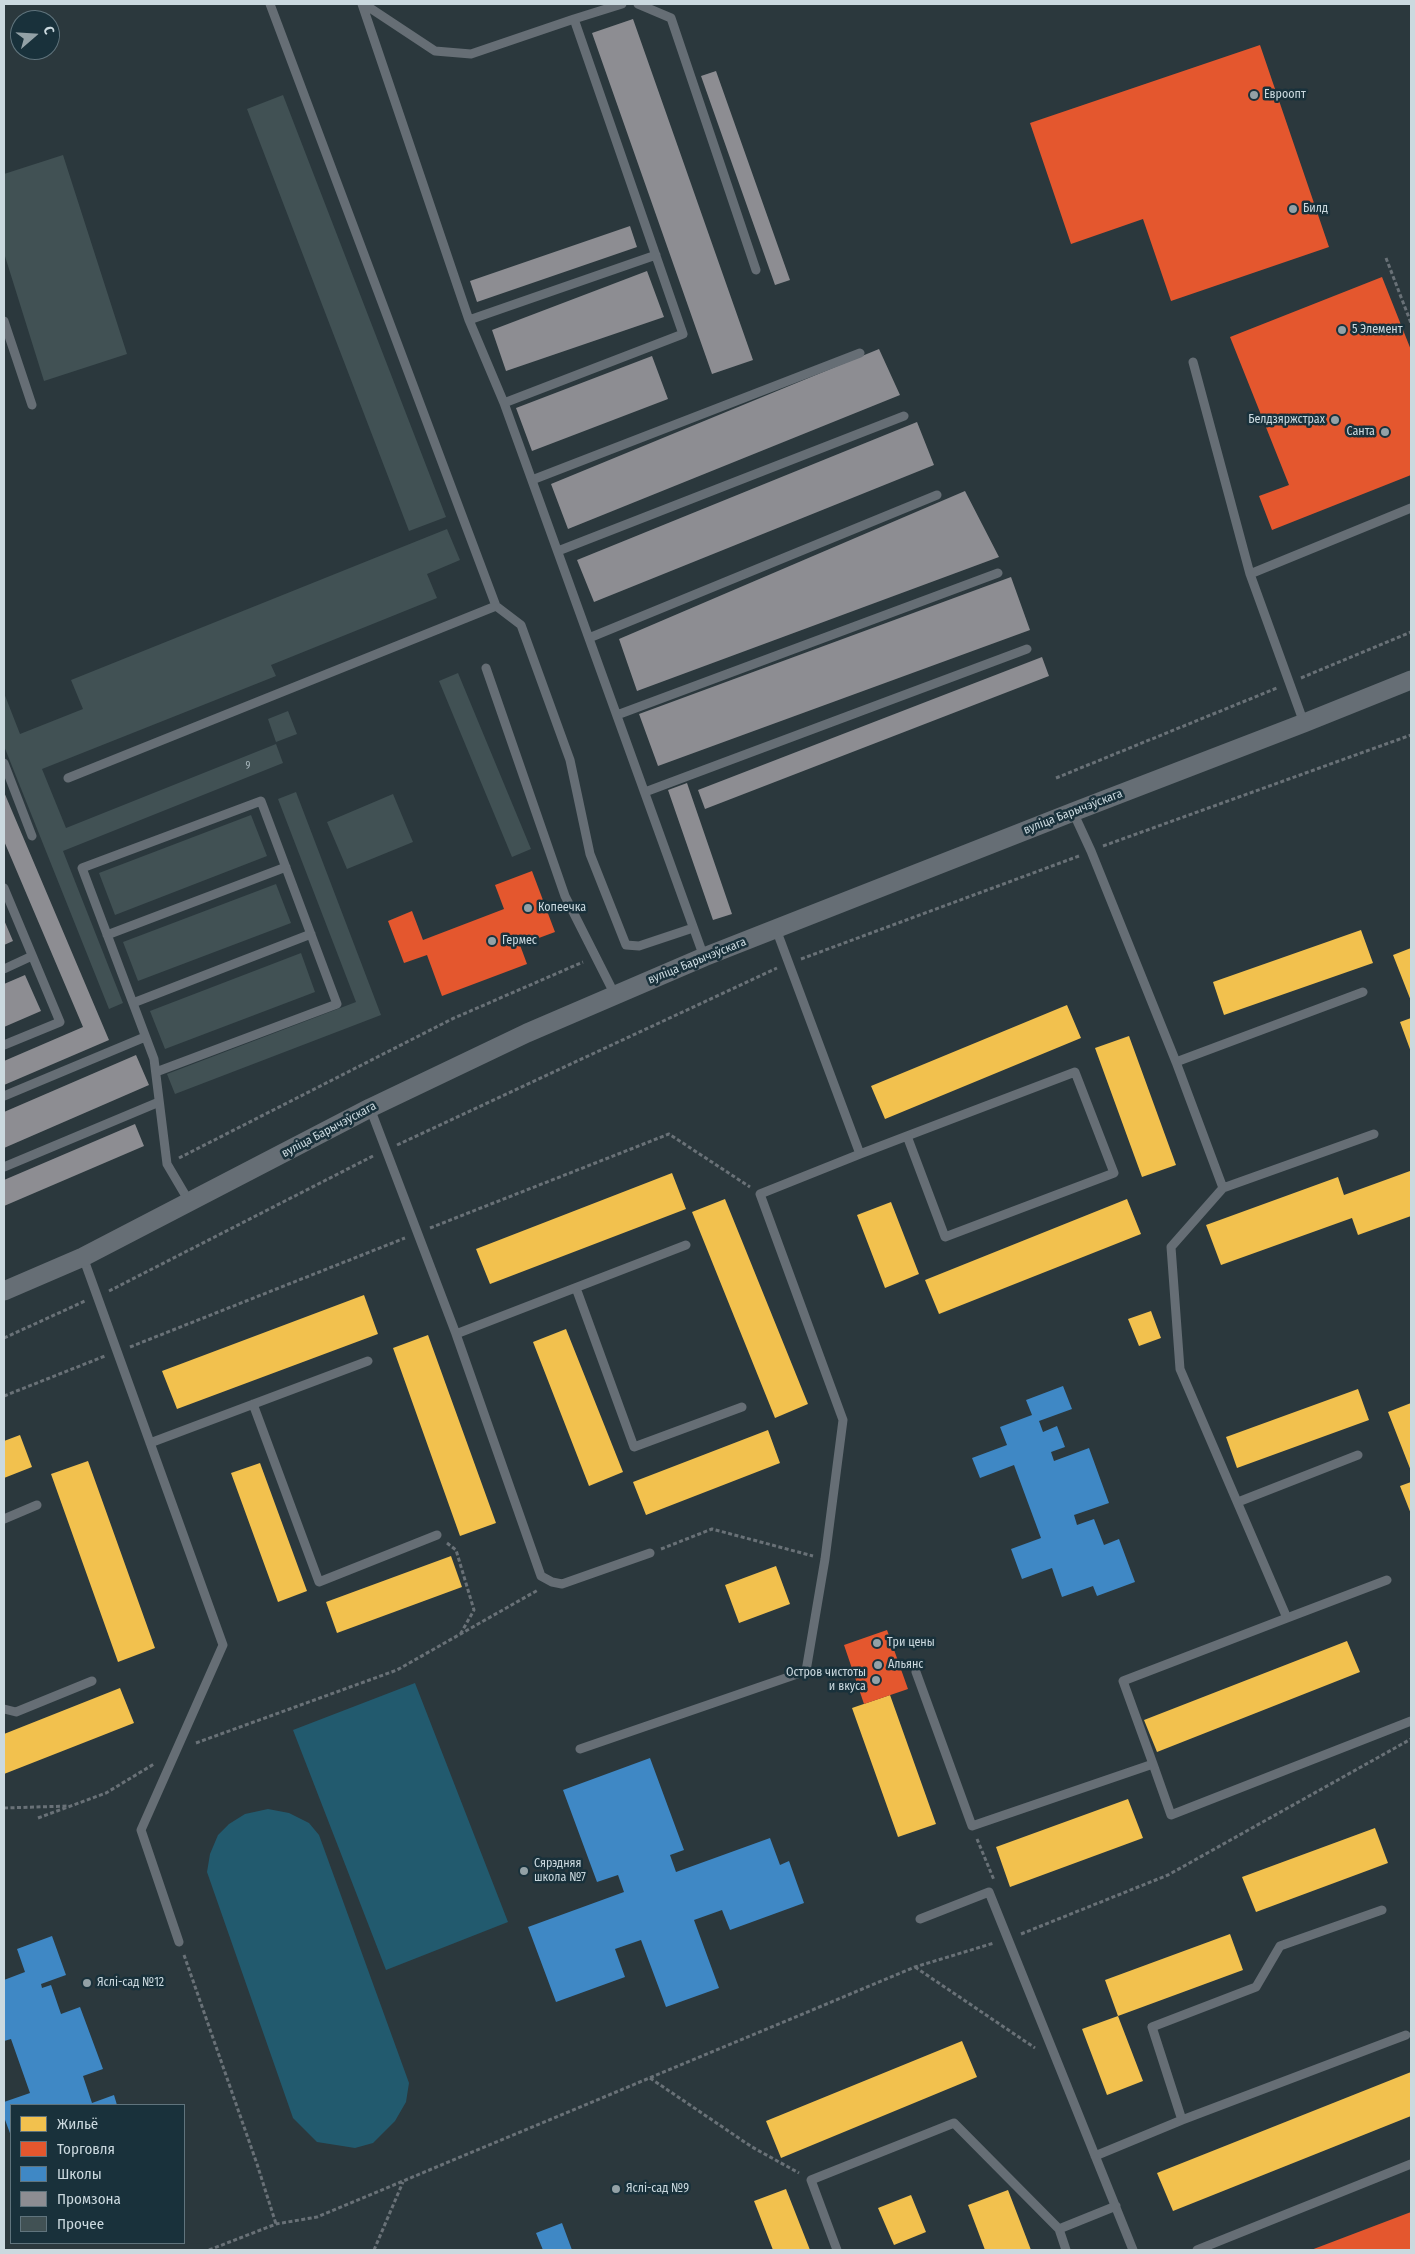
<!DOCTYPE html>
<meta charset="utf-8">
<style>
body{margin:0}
#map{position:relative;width:1415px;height:2254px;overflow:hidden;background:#2b383d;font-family:"Fira Sans Condensed",sans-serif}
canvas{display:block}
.frame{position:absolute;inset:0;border:5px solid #cbd9df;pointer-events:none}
.legend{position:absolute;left:10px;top:2104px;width:175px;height:140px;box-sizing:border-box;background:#19313b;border:1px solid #60747d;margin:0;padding:6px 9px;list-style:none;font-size:15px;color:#cbd9df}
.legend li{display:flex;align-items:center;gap:10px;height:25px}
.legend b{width:25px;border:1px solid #60747d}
.north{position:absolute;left:10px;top:10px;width:50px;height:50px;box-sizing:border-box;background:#19313b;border:1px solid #60747d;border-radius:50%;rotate:71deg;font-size:14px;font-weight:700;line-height:20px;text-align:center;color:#cbd9df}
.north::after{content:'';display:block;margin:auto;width:18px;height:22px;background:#93a1a6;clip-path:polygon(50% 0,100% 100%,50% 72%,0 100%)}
</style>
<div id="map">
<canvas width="1415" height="2254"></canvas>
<div class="frame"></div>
<ul class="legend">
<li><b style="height:14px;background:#f2c14e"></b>Жильё</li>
<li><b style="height:14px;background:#e4572e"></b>Торговля</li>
<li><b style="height:14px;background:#3f88c5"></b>Школы</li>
<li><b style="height:14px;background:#8d8d92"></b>Промзона</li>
<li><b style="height:14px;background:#415154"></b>Прочее</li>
</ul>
<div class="north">С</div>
</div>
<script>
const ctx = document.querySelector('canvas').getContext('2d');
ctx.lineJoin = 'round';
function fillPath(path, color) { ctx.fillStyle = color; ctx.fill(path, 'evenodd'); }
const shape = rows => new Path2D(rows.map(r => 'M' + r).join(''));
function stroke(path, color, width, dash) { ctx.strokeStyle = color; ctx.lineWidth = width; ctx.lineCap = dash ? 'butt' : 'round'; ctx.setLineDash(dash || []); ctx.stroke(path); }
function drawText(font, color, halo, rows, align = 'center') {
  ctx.font = font + ' "Fira Sans Condensed",sans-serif'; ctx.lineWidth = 5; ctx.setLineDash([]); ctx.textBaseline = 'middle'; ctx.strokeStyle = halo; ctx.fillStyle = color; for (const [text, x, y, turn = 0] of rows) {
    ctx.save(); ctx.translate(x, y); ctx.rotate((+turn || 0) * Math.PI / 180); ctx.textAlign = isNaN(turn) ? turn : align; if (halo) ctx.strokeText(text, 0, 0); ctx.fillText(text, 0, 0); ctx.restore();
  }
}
fillPath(shape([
 [415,1683,508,1922,386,1970,293,1730],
 [268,1809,289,1813,309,1823,319,1835,409,2083,406,2102,395,2121,373,2143,355,2148,317,2142,293,2118,207,1872,210,1854,218,1835,229,1824,245,1814]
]), '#225a6e');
fillPath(shape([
 [1361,930,1373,963,1224,1015,1213,982],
 [1411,948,1411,1001,1393,955],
 [1067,1005,1081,1038,885,1119,871,1086],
 [1411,1018,1411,1052,1400,1022],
 [1129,1036,1176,1165,1142,1177,1095,1048],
 [1410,1171,1411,1216,1358,1235,1352,1218,1221,1265,1206,1225,1338,1177,1344,1195],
 [672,1173,686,1209,490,1284,476,1249],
 [725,1199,808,1404,775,1418,692,1212],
 [1127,1199,1141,1234,939,1314,925,1280],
 [891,1202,919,1274,885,1288,857,1215],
 [364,1295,378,1334,177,1409,162,1371],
 [1151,1311,1161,1338,1139,1346,1128,1319],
 [566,1329,623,1472,589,1486,533,1342],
 [428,1335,496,1523,460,1536,393,1348],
 [1358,1389,1369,1420,1237,1468,1226,1437],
 [1411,1403,1411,1471,1388,1412],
 [768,1430,780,1463,646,1515,633,1482],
 [20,1435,32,1467,4,1478,4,1441],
 [88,1461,155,1648,118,1662,51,1474],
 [260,1463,307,1591,278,1602,231,1473],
 [1411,1482,1411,1514,1400,1486],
 [451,1556,462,1587,337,1633,326,1602],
 [776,1566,790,1604,739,1623,725,1585],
 [1347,1641,1360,1672,1157,1752,1144,1720],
 [120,1688,134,1723,4,1774,4,1734],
 [890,1695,936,1824,898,1837,852,1708],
 [1128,1799,1143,1838,1010,1887,996,1847],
 [1375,1828,1388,1863,1256,1912,1242,1877],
 [1230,1934,1243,1970,1118,2016,1105,1980],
 [1118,2016,1143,2081,1107,2095,1082,2029],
 [962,2041,977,2077,781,2158,766,2121],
 [1411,2072,1411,2116,1173,2211,1157,2173],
 [786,2189,810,2250,773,2250,754,2201],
 [1008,2190,1031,2250,985,2250,968,2205],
 [911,2195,926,2232,894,2245,878,2208]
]), '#f2c14e');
fillPath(shape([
 [1260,45,1329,247,1171,301,1143,219,1071,244,1030,123],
 [1382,277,1411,350,1411,475,1272,530,1259,496,1289,485,1230,337],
 [532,871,555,932,520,945,527,964,442,996,427,955,404,963,388,921,412,911,423,940,504,909,495,885],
 [887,1630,908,1689,864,1704,844,1645],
 [1411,2212,1411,2250,1311,2250]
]), '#e4572e');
fillPath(shape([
 [1063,1386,1072,1409,1039,1421,1043,1432,1057,1426,1065,1447,1051,1452,1054,1461,1089,1448,1109,1503,1074,1515,1077,1525,1094,1519,1104,1545,1119,1539,1135,1582,1097,1596,1093,1586,1062,1597,1052,1568,1022,1579,1011,1549,1041,1538,1014,1465,980,1478,972,1458,1007,1445,1000,1427,1032,1415,1026,1400],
 [650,1758,684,1850,670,1855,676,1872,770,1838,780,1865,789,1861,804,1903,730,1930,722,1910,694,1920,719,1988,666,2007,641,1940,615,1949,625,1977,556,2002,528,1927,624,1892,618,1875,597,1882,563,1790],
 [52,1936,66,1975,41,1984,42,1988,51,1985,61,2014,80,2007,103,2069,83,2076,92,2103,114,2095,117,2105,11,2105,11,2136,4,2117,4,2102,30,2093,11,2039,4,2041,4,1980,25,1972,17,1949],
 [562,2223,572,2250,543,2250,536,2233]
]), '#3f88c5');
fillPath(shape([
 [633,19,753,360,712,374,592,33],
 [716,71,790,280,775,285,701,76],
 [630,226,637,247,477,302,470,281],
 [647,271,664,317,506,371,492,330],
 [879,349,900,395,568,529,551,484],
 [652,356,668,399,532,451,516,408],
 [917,422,934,465,594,602,577,560],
 [965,491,999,557,637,691,619,639],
 [1011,577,1030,630,658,766,639,714],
 [1042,657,1049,676,705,809,698,790],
 [687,783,732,914,713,920,668,790],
 [4,792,109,1040,4,1085,4,1061,83,1027,4,841],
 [4,920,13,941,4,945],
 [25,975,41,1011,4,1027,4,984],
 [136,1055,149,1085,4,1148,4,1112],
 [135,1124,144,1146,4,1206,4,1180]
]), '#8d8d92');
fillPath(shape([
 [283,95,446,517,409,531,247,109],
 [63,155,127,354,44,381,4,253,4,174],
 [447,529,460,560,427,574,437,598,271,665,276,676,42,769,66,828,276,744,283,763,63,851,123,1003,109,1009,4,746,4,693,20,734,83,709,71,680],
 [458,673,531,849,512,857,439,681],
 [288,711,297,734,276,742,268,719],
 [296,792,381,1015,175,1094,167,1074,356,1002,278,799],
 [393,794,413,842,347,869,327,822],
 [251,815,267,856,115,915,99,873],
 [276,884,291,923,138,981,123,942],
 [301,953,315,992,165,1049,150,1011]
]), '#415154');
stroke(shape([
 [1386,258,1411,323],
 [1301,678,1411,632],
 [1056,778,1277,688],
 [1103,846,1411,735],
 [801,959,1079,856],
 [397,1145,777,968],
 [179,1158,452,1019,583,962],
 [430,1228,669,1134,750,1187],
 [109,1291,373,1156],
 [4,1338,85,1301],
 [130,1347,405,1238],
 [4,1396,105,1356],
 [447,1543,456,1550,474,1610,461,1633],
 [661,1549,712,1529,813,1556],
 [196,1743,397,1670,538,1590],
 [4,1808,68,1806],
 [38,1818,106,1793,154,1764],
 [977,1839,994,1880],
 [1021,1934,1168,1875,1411,1739],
 [184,1955,257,2164,276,2224],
 [915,1967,1035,2048],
 [650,2078,752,2147,799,2173],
 [209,2250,276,2224,317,2217,915,1967,994,1943],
 [374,2250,403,2182]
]), '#697177', 3, [4, 2.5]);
stroke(shape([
 [270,4,496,606],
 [362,4,469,320,504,403,704,957],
 [364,4,435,51,471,54,574,19,683,334,504,403],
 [638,4,671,18,756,270],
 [574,19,622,4],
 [469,320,656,255],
 [4,321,32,405],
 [1193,362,1250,574,1304,723],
 [532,480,860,353],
 [558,551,904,416],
 [1250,574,1411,508],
 [589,638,937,495],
 [486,668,565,896,615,995],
 [617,715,998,573],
 [4,763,32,836],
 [68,778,496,606,521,625,570,760,590,854,626,945,639,946,693,928],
 [645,792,1027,649],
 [1073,812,1091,851,1176,1062,1223,1188,1171,1247,1180,1369,1287,1618,1123,1681,1153,1764],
 [4,888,60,1022,4,1045],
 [776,929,860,1154,907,1136,1075,1072,1114,1173,945,1237,907,1136],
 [107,935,286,867],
 [4,969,32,956],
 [133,1003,311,934],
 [1176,1062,1363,992],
 [156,1072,337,1004,261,801,82,868,154,1059,167,1164,190,1203],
 [4,1096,145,1037],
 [370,1108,456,1334,541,1576,552,1582,562,1584,650,1553],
 [4,1167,159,1102],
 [1223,1188,1374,1134],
 [83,1257,223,1645,141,1830,179,1942],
 [576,1288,634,1447,742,1407],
 [456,1334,686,1245],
 [253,1404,319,1582,437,1535],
 [150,1443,368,1361],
 [1238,1502,1358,1455],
 [4,1519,37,1505],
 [1287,1618,1387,1580],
 [916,1672,972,1826,1153,1764,1171,1815,1411,1721],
 [4,1709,16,1712,92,1681],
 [580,1749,806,1671,825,1559,843,1420,760,1194,860,1154],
 [920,1919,989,1892,1133,2250],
 [1182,2120,1152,2027,1256,1987,1280,1946,1382,1910],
 [1095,2156,1182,2120,1406,2035],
 [837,2250,811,2180,954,2123,1059,2229],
 [1066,2250,1059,2229,1116,2206],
 [1197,2250,1411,2164]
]), '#666e75', 9);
stroke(shape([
 [4,1291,83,1257,370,1108,527,1033,704,957,1073,812,1304,723,1411,680]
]), '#666e75', 19);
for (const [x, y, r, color] of [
 [1254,95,5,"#93a1a6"],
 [1293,209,5,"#93a1a6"],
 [1342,330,5,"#93a1a6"],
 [1335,420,5,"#93a1a6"],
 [1385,432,5,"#93a1a6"],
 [528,908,5,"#93a1a6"],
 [492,941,5,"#93a1a6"],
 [877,1643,5,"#93a1a6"],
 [878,1665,5,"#93a1a6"],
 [876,1680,5,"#93a1a6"],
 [524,1871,5,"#93a1a6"],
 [87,1983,5,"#93a1a6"],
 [616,2189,5,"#93a1a6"]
]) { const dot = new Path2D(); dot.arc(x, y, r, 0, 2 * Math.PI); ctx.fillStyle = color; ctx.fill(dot); stroke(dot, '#19313b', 2); }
drawText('10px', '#a8b7bc', null, [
 ["9",248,766]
]);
drawText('12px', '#cbd9df', '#19313b', [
 ["Евроопт",1264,95],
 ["Билд",1303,209],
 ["5 Элемент",1352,330],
 ["Белдзяржстрах",1325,420,"right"],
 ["Санта",1375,432,"right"],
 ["Копеечка",538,908],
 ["Гермес",502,941],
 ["Три цены",887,1643],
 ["Альянс",888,1665],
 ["Остров чистоты",866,1673,"right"],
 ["и вкуса",866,1687,"right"],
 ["Сярэдняя",534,1864],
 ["школа №7",534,1878],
 ["Яслі-сад №12",97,1983],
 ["Яслі-сад №9",626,2189]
], 'left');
drawText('12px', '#cbd9df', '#19313b', [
 ["вуліца Барычэўскага",1073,812,-21],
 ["вуліца Барычэўскага",697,961,-22],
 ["вуліца Барычэўскага",329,1130,-28]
]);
</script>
